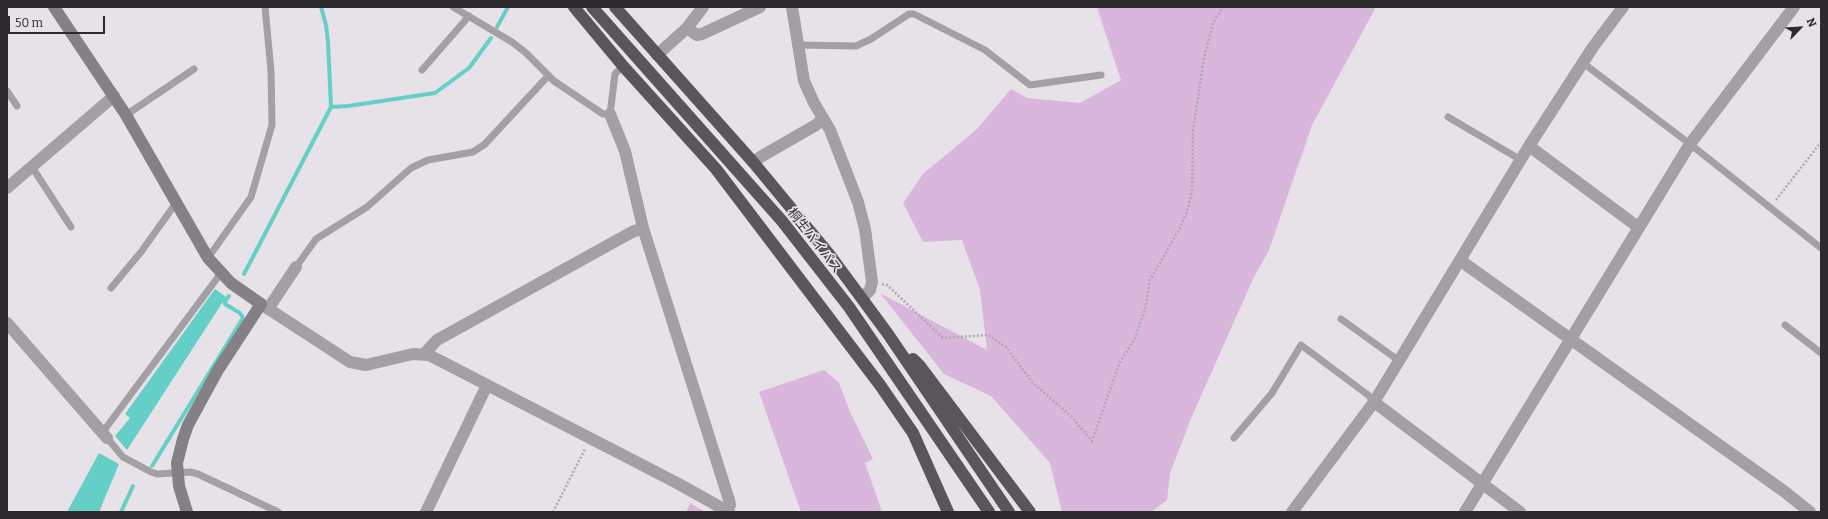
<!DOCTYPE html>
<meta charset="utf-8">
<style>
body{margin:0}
#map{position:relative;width:1828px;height:519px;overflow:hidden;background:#e7e1e8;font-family:Bitter,serif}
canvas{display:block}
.frame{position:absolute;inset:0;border:8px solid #2c2a2c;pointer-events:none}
.north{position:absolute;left:1780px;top:8px;width:40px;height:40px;-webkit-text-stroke:3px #e7e1e8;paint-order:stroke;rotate:65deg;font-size:11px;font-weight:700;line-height:16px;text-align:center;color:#2c2a2c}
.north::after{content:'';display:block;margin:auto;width:14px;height:18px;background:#2c2a2c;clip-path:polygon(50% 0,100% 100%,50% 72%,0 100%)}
.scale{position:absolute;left:8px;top:16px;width:97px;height:18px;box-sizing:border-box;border:2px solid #2c2a2c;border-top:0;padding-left:5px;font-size:12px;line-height:14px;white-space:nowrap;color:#2c2a2c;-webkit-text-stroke:3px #e7e1e8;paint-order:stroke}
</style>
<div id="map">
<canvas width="1828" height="519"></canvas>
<div class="frame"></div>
<div class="north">N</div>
<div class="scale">50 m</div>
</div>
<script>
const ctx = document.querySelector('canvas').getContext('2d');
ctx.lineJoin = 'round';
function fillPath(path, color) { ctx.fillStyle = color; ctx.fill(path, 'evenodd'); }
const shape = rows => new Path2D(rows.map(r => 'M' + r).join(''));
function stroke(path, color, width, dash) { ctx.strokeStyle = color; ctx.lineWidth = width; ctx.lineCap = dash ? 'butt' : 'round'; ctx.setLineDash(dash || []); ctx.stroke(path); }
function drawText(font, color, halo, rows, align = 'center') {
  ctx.font = font + ' Bitter,"Noto Sans JP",serif'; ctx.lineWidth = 3.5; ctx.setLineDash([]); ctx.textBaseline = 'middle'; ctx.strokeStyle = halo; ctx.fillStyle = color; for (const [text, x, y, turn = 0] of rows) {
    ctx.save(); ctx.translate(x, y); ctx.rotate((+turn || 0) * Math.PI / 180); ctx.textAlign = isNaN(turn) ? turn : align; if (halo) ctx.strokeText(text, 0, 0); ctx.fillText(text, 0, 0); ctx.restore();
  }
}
fillPath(shape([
 [1097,7,1376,7,1312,125,1269,250,1253,279,1192,416,1170,473,1167,500,1151,512,1062,512,1050,463,991,396,944,374,880,293,987,350,980,290,962,240,923,242,903,203,923,174,977,129,1011,89,1027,98,1080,103,1121,80],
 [824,370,839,383,850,412,873,459,865,463,882,512,801,512,759,392],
 [690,503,705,512,686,512]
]), '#d9b6dc');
fillPath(shape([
 [215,289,226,297,127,450,115,436,130,418,125,414],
 [99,453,119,464,99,512,67,512]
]), '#64cfc7');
stroke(shape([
 [497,27,508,7],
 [331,107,348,106,435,93,469,68,491,38],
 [244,274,331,107,328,42,326,25,321,7],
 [152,466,243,318,240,313,225,304,225,301,229,296],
 [121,512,133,486]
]), '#64cfc7', 4);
stroke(shape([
 [1776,200,1821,142],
 [882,284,887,285,943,338,988,335,1006,347,1033,383,1071,416,1092,441,1119,364,1135,338,1145,309,1150,280,1180,228,1187,211,1192,192,1193,131,1204,58,1213,23,1223,7],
 [553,512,585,449]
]), '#aea9ae', 2.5, [2, 2]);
stroke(shape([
 [453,7,512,42,525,52,554,81,603,114,610,114,615,74,623,66],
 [798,45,856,46,871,39,909,14,914,14,985,50,1030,85,1101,75],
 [1583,63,1690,144,1821,248],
 [422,70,469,16],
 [7,91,17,106],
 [126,115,194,69],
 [1448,117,1521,160],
 [32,167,71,227],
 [208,258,251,197,272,125,271,71,265,7],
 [296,267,316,239,367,207,411,168,428,160,473,152,485,144,548,76],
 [111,288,141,252,176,203],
 [1341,319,1398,360],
 [1785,325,1821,353],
 [102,433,221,273],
 [107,438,123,457,151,472,157,474,190,472,198,474,278,512],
 [1234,438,1272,393,1301,345,1368,395,1374,402]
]), '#a3a0a3', 7);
stroke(shape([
 [792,7,804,81,814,103,830,130,858,202,865,229,872,282,870,290,862,298],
 [687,28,697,35,702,34,760,7],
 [657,55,687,28,703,7],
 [610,114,625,151,643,228,729,500,730,505,727,511],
 [1529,146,1638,227],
 [753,162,762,156,816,125,823,118],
 [7,188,114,96],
 [1461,261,1785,492,1810,512],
 [261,304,350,362,366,365,413,354,429,355,677,483,729,512],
 [268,309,296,267],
 [7,323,107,438],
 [424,354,437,340,632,232,643,228],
 [1374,402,1520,512],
 [426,512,487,385],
 [1292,512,1374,402,1529,146,1593,47,1623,7],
 [1465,512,1690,144,1794,7]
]), '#a3a0a3', 12);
stroke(shape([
 [54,7,126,115,208,258,231,283,261,304,218,370,188,425,183,439,177,463,179,486,187,512]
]), '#848084', 12);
stroke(shape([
 [574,7,623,66,716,169,880,385,913,433,948,512],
 [592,7,782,221,849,307,989,512],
 [615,7,753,162,829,254,888,334,1009,512],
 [913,359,920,366,1030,512]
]), '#5a555b', 12);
drawText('13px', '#2c2a2c', '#e7e1e8', [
 ["桐生バイパス",814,241,52]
]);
</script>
